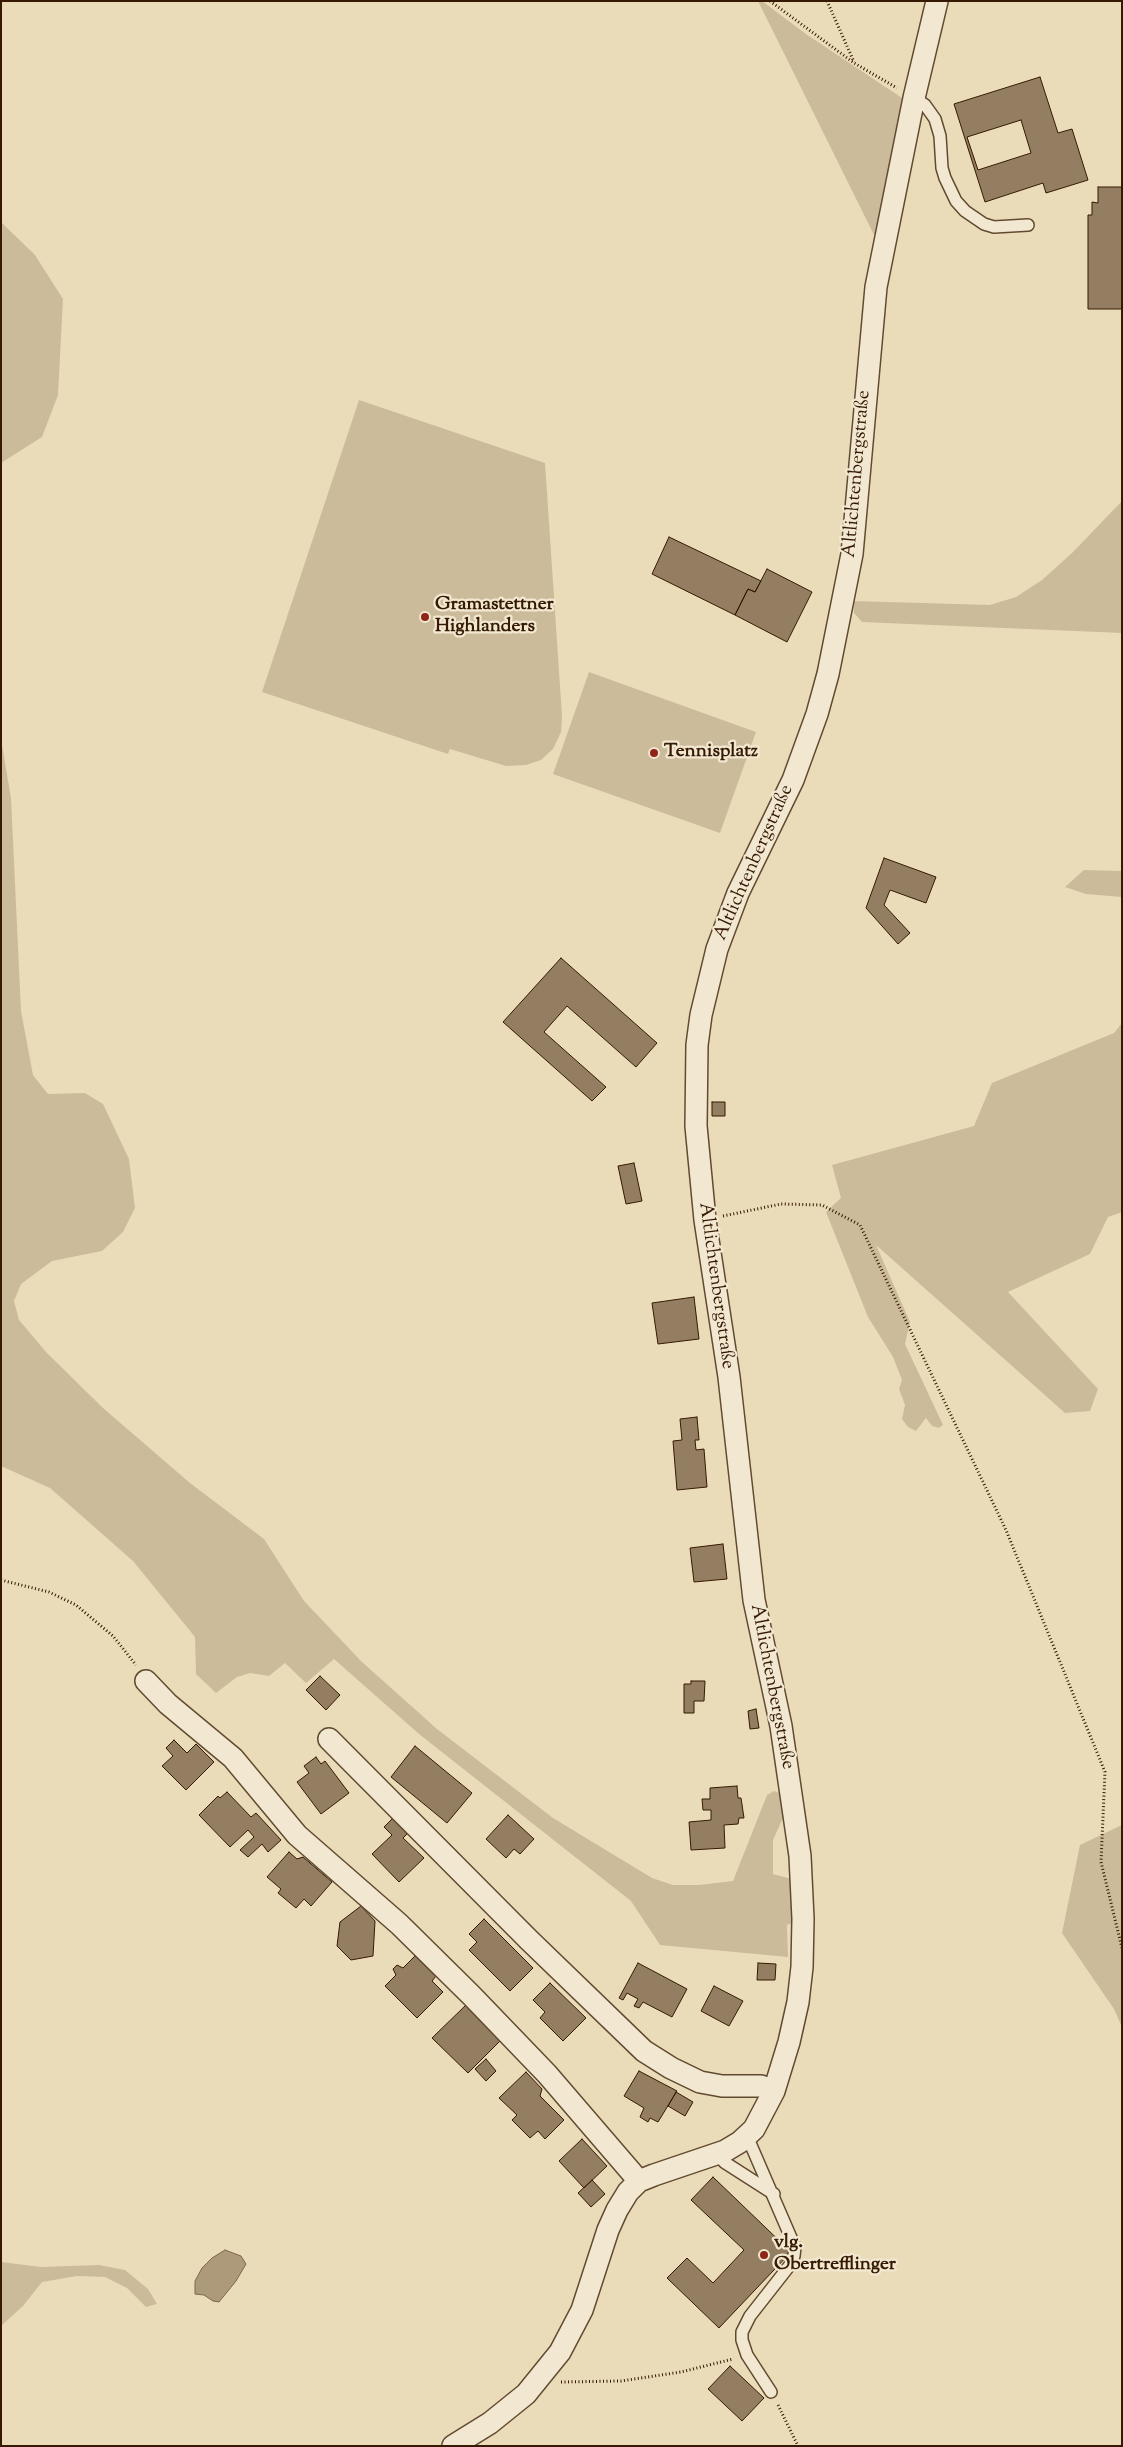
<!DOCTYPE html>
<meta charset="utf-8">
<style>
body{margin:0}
#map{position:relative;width:1123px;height:2447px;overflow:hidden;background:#ebdcb9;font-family:"Sorts Mill Goudy",serif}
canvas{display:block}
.frame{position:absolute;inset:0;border:2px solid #351902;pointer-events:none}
</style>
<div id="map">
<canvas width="1123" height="2447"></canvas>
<div class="frame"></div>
</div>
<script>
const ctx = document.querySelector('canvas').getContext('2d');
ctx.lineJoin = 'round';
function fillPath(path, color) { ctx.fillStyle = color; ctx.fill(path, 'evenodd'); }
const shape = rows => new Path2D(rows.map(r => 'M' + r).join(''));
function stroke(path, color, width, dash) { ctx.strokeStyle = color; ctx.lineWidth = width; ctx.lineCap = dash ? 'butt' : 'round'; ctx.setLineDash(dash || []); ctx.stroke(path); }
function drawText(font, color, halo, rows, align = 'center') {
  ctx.font = font + ' "Sorts Mill Goudy",serif'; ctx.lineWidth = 4.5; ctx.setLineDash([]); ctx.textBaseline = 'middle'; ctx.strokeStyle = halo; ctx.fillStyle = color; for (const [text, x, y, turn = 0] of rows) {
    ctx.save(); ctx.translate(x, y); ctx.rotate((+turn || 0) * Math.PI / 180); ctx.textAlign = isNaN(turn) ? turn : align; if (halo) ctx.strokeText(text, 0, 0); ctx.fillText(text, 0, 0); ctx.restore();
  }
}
fillPath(shape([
 [758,1,762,1,806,34,908,102,878,243],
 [1,222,35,255,63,299,58,395,42,437,1,463],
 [359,400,545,463,562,716,561,732,553,749,541,760,526,765,506,766,450,749,448,754,262,692],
 [1122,501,1122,633,862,622,854,613,853,601,990,605,1016,597,1042,580,1072,553],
 [589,672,756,732,720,833,553,774],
 [1,739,11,798,21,1011,33,1075,48,1094,85,1093,103,1104,129,1159,135,1208,123,1232,102,1251,52,1261,21,1284,14,1301,19,1320,47,1353,103,1408,190,1483,264,1539,304,1601,362,1662,437,1729,553,1818,652,1878,673,1885,699,1885,733,1881,767,1795,774,1791,782,1794,788,1807,773,1840,773,1874,795,1880,797,1921,787,1925,788,1957,660,1945,631,1901,419,1734,334,1659,306,1683,285,1663,269,1676,250,1673,237,1677,216,1693,196,1674,195,1637,133,1561,50,1488,1,1466],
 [1084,870,1122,871,1122,897,1086,894,1065,887],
 [1122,1023,1122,1212,1108,1217,1090,1254,1008,1292,1098,1389,1090,1411,1065,1413,876,1245,910,1322,905,1344,943,1425,939,1428,932,1426,926,1418,916,1431,908,1427,902,1419,905,1405,899,1389,902,1380,893,1357,868,1317,826,1212,841,1198,832,1165,974,1126,992,1083,1114,1033],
 [1122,1825,1122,2027,1114,2009,1062,1933,1080,1845],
 [1,2262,41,2267,99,2265,125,2270,148,2289,157,2304,146,2307,127,2288,105,2277,77,2276,42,2282,23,2306,1,2326]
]), '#ccbb9a');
const water = shape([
 [225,2250,241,2256,246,2264,236,2281,219,2302,213,2301,204,2295,195,2294,195,2281,202,2268,212,2258,225,2250]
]);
fillPath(water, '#ad9a7b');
stroke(water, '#7d664b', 1);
const building = shape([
 [1040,77,1058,133,1072,129,1088,180,1046,193,1043,183,985,202,954,104,1040,77],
 [1021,120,1031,153,978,170,967,137,1021,120],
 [1098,187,1122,187,1122,309,1088,309,1088,215,1092,215,1092,202,1098,203,1098,187],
 [669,537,761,581,755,592,748,589,735,615,652,574,669,537],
 [767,569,812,592,787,642,735,615,748,589,755,592,767,569],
 [884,858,936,877,926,903,890,890,884,905,910,933,898,944,866,908,884,858],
 [561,958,657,1043,636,1067,567,1006,544,1032,606,1087,592,1101,503,1022,561,958],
 [712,1102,725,1102,725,1116,712,1116,712,1102],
 [634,1163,642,1201,626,1204,618,1166,634,1163],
 [694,1297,699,1339,658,1344,652,1303,694,1297],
 [697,1417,699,1440,695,1440,696,1450,704,1449,707,1487,677,1490,673,1441,682,1440,680,1419,697,1417],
 [723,1544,727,1579,694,1582,690,1548,723,1544],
 [320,1676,340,1695,326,1710,306,1690,320,1676],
 [691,1681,705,1681,704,1701,694,1701,694,1713,684,1713,684,1684,691,1684,691,1681],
 [756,1709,759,1728,750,1729,748,1711,756,1709],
 [174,1740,187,1753,196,1744,214,1762,186,1790,162,1766,173,1756,166,1748,174,1740],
 [415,1746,472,1793,447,1823,391,1777,415,1746],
 [316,1757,321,1764,325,1761,349,1793,321,1814,297,1782,309,1773,304,1766,316,1757],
 [737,1786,738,1798,741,1798,744,1818,739,1818,738,1824,724,1825,725,1848,691,1850,689,1822,711,1820,711,1810,703,1810,702,1799,710,1799,710,1788,737,1786],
 [227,1792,251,1817,256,1813,281,1840,268,1852,262,1844,248,1857,240,1850,254,1837,248,1830,230,1847,199,1815,218,1796,220,1798,227,1792],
 [508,1815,534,1839,520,1854,514,1849,506,1858,486,1839,508,1815],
 [394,1817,409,1832,403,1838,424,1858,399,1882,372,1854,392,1835,384,1827,394,1817],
 [289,1852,297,1859,303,1857,332,1882,311,1906,304,1899,296,1908,278,1893,281,1889,267,1877,289,1852],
 [361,1906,375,1921,373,1956,351,1960,337,1946,340,1922,361,1906],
 [484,1919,533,1968,510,1991,469,1950,477,1942,469,1934,484,1919],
 [415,1956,436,1976,432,1981,443,1992,417,2018,385,1986,396,1975,393,1969,397,1965,403,1968,415,1956],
 [638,1963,687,1989,672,2017,643,2002,639,2008,634,2006,638,1999,627,1993,623,2000,619,1998,638,1963],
 [758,1963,776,1964,775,1980,757,1980,758,1963],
 [550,1983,586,2018,563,2041,540,2018,545,2012,533,2000,550,1983],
 [714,1986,743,2001,729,2026,701,2011,714,1986],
 [466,2005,501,2040,468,2073,432,2038,466,2005],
 [486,2059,496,2071,486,2081,475,2069,486,2059],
 [639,2071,677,2091,658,2122,650,2118,648,2122,640,2117,644,2108,624,2096,639,2071],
 [526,2072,542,2089,540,2096,564,2120,545,2139,538,2131,530,2138,512,2120,517,2115,499,2098,526,2072],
 [676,2092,693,2102,685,2116,668,2106,676,2092],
 [582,2139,607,2166,584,2188,559,2161,582,2139],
 [713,2177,791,2252,719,2328,667,2278,687,2258,713,2283,744,2250,691,2200,713,2177],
 [592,2180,605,2194,591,2207,578,2193,592,2180],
 [730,2366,764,2398,742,2421,708,2389,730,2366]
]);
fillPath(building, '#947e61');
stroke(building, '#351902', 1);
const lane = shape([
 [914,98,925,105,935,119,940,136,942,168,945,178,956,201,965,211,984,224,994,227,1028,225],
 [747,2136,795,2247,794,2256,790,2265,750,2316,742,2332,742,2340,747,2355,771,2392],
 [717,2154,724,2162,774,2194]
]);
const street = shape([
 [146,1681,168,1704,233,1758,297,1835,399,1924,471,1995,547,2074,639,2181],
 [329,1739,529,1940,644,2051,671,2068,700,2082,722,2086,761,2086,774,2091],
 [453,2446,490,2423,526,2394,560,2352,582,2310,608,2230,617,2210,628,2192,639,2181,654,2175,725,2151,740,2142,754,2129,774,2091,789,2042,798,2002,802,1967,803,1919,800,1856,781,1726,754,1600,729,1377,705,1220,696,1126,697,1045,701,1015,717,949,738,893,793,780,817,714,828,674,852,554,876,287,914,98,937,1]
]);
stroke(lane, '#624a30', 14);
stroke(street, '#624a30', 24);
stroke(shape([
 [770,1,854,63,897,88],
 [827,1,854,62],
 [723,1216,781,1204,822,1205,860,1225,1006,1530,1105,1772,1101,1862,1122,1948],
 [1,1580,49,1592,76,1605,113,1636,136,1665],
 [561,2382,621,2381,681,2372,733,2359],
 [778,2405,798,2446]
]), '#351902', 3, [1, 2.5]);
stroke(lane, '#f2e8d2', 11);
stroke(street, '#f2e8d2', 21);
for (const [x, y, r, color] of [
 [425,617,5,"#8f2418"],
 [654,753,5,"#8f2418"],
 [764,2255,5,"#8f2418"]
]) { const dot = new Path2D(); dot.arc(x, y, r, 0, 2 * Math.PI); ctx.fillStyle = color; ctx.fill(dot); stroke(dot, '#f2e8d2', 2); }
drawText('19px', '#351902', '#f2e8d2', [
 ["Altlichtenbergstraße",858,474,-85],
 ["Altlichtenbergstraße",755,863,-66],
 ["Altlichtenbergstraße",715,1286,82],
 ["Altlichtenbergstraße",771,1687,79]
]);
drawText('bold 19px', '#351902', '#f2e8d2', [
 ["Gramastettner",435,606],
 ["Highlanders",435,628],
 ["Tennisplatz",664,753],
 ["vlg.",774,2244],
 ["Obertrefflinger",774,2266]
], 'left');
</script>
